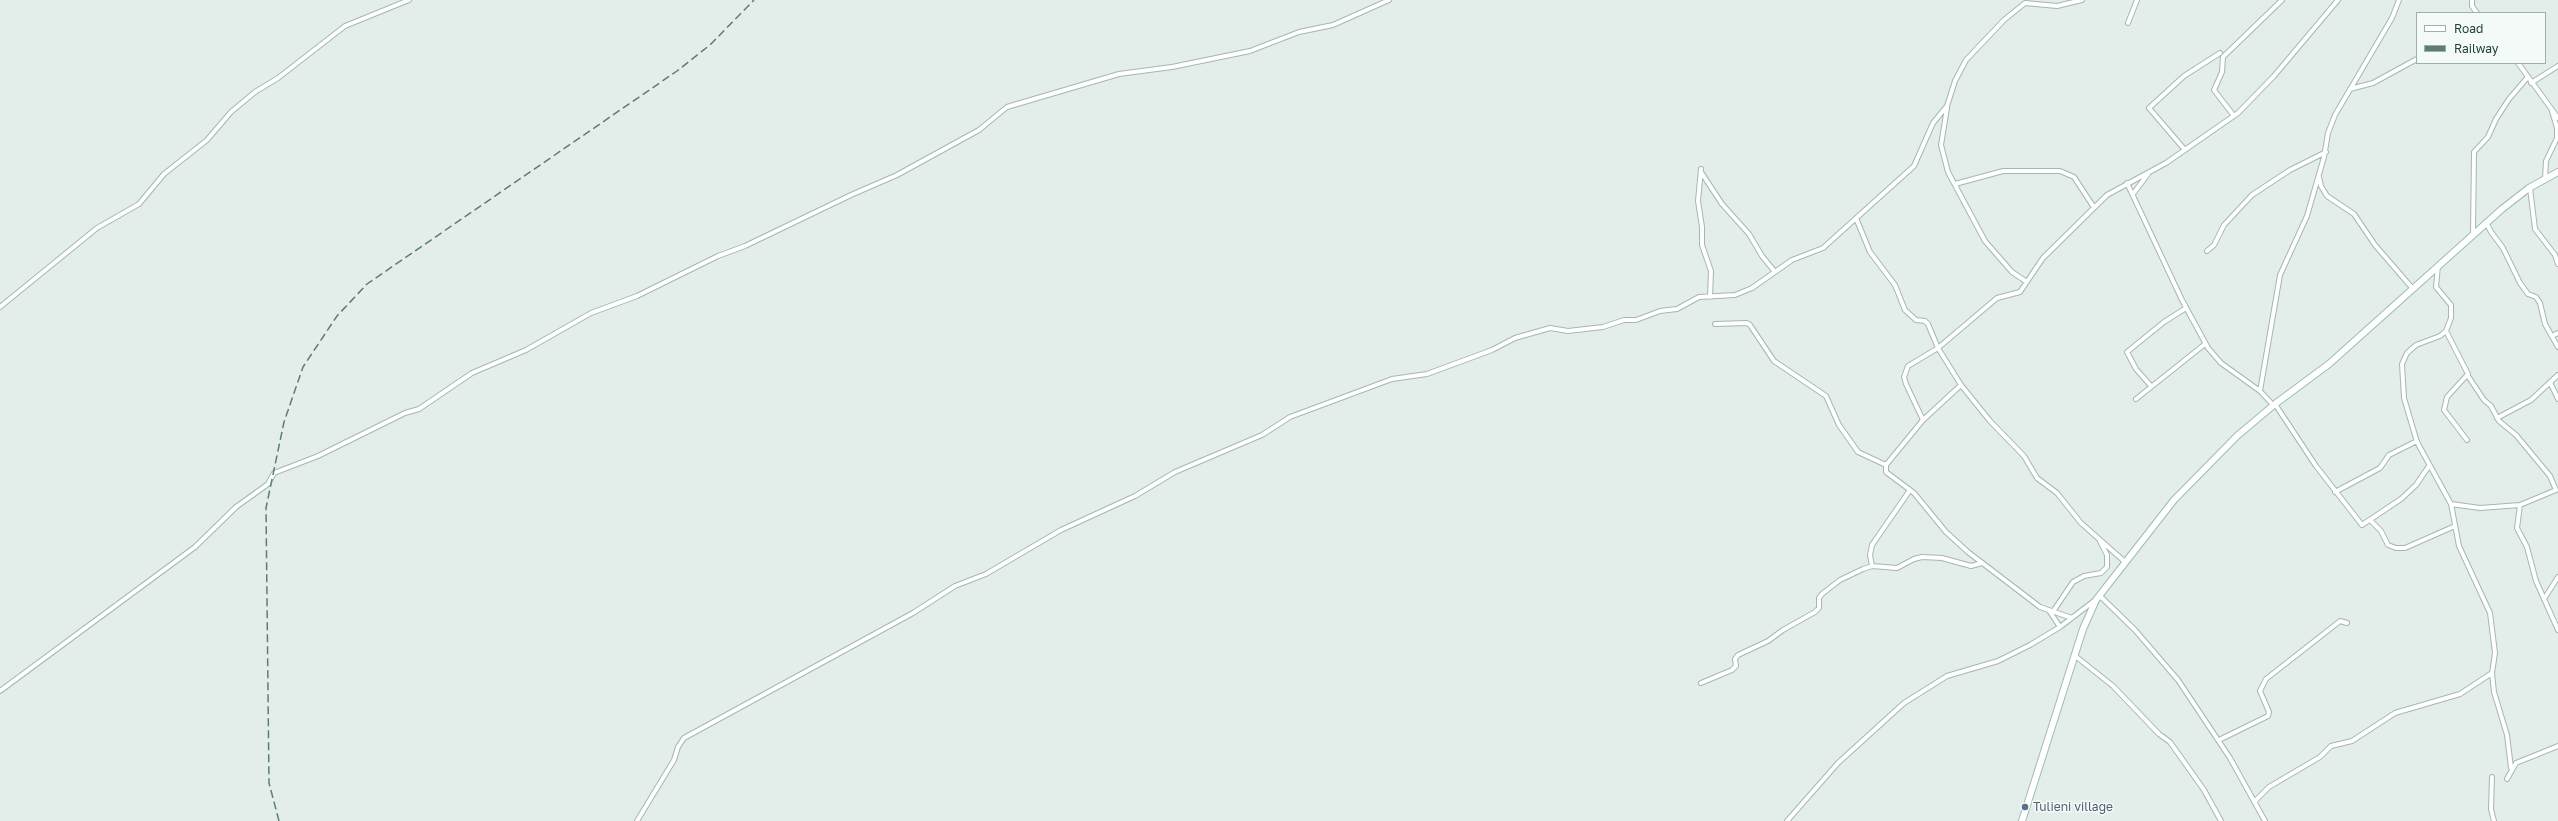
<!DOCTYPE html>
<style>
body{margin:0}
#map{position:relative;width:2558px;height:821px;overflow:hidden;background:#e3eeea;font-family:"Golos Text",sans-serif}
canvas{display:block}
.legend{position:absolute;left:2416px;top:12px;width:130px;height:52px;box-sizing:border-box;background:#f4faf7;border:1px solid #9fb0ab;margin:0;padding:5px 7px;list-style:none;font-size:12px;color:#20423a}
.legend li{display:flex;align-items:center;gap:8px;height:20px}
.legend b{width:20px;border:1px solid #9fb0ab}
</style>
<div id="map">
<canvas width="2558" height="821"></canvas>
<ul class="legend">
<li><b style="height:5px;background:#fff"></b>Road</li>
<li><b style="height:5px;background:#5b7d75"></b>Railway</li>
</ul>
</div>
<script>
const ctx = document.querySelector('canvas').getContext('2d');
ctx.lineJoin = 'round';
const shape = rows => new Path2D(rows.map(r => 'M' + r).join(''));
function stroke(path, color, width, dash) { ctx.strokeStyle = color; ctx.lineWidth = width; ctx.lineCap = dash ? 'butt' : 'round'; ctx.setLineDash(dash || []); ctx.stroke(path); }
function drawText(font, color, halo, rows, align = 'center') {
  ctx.font = font + ' "Golos Text",sans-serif'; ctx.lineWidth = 3; ctx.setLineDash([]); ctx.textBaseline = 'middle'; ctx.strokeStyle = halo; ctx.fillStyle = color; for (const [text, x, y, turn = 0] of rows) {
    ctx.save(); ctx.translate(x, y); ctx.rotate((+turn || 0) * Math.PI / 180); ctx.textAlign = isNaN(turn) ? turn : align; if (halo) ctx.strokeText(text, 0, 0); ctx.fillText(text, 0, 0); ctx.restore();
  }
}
const street = shape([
 [2472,0,2472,6,2477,13],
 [2128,23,2137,0],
 [2518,63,2558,118],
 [2531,83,2558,66],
 [2350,89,2373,83,2417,59],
 [1947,108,1941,145,1948,172,1985,241,2012,272,2027,282],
 [2234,116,2214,90,2222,72,2223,57,2282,0],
 [2185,150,2149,108,2184,76,2220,53],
 [1701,169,1698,201,1702,227,1702,245,1711,271,1710,297],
 [1701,172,1722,204,1749,234,1762,256,1775,272],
 [2319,177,2321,186,2327,196,2354,214,2375,245,2413,289],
 [2545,179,2546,161,2557,138,2557,128,2551,108],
 [2127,183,2182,300,2208,348,2221,363,2260,391,2273,405],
 [1955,184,2003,171,2060,171,2074,177,2093,206],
 [2530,188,2535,229,2555,255,2558,264],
 [2133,194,2148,174],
 [1856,218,1870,252,1895,285,1905,310,1916,320,1925,321,1928,324,1938,348,1961,385,1990,421,2024,456,2037,478,2057,493,2081,523,2124,561],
 [2486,222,2491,232,2503,248,2520,283,2528,294,2536,297,2540,303,2545,324,2558,347],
 [2473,235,2474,152,2488,137,2496,119,2509,99,2527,78],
 [2207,251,2214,245,2224,225,2252,195,2290,170,2326,152],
 [2438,266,2436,287,2451,305,2451,318,2446,331,2440,336,2416,345,2407,353,2402,364,2404,398,2417,442,2451,504,2459,546,2490,613,2495,653,2492,673,2494,692,2507,735,2511,768],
 [0,307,97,228,139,204,164,174,207,140,231,112,255,92,278,78,345,26,409,0],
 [1715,324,1747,323,1750,325,1774,361,1826,396,1839,425,1858,452,1886,465],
 [2446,331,2468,374,2447,397,2444,410,2467,440],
 [2552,336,2558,333],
 [2468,376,2484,400,2491,406,2499,421,2516,435,2550,476,2556,490],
 [2550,382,2558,399],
 [1961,385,1923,420,1886,465,1886,472,1914,493,1946,532,1968,552,2040,607,2072,618],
 [2151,386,2136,369,2127,352,2164,322,2186,308],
 [2260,391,2280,275,2307,216,2324,157,2328,133,2335,115,2392,18,2399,0],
 [2136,399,2205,344],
 [2275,404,2316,466,2362,525,2401,499,2416,485,2429,466],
 [2497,418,2531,400,2558,375],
 [1923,420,1906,384,1904,377,1908,366,1938,348,1997,298,2020,292,2043,258,2107,195,2166,163,2238,113,2274,76,2338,0],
 [2335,492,2380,468,2389,455,2417,441],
 [2451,504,2480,508,2520,505,2556,490],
 [2520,505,2517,528,2527,547,2536,581,2558,630],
 [2371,521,2381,531,2388,545,2396,548,2405,548,2455,526],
 [1872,566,1870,555,1872,545,1910,490],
 [2099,595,2135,630,2178,680,2230,758,2265,821],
 [2544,599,2558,577],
 [2050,612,2060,627],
 [2052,613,2073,582,2084,576,2101,573,2107,567,2107,555,2100,541],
 [2074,655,2113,686,2159,734,2170,742,2204,790,2221,821],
 [1701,683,1732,670,1736,666,1735,659,1738,655,1768,641,1783,630,1815,612,1819,608,1819,598,1822,594,1840,580,1863,569,1872,566,1897,568,1914,559,1922,557,1942,558,1971,566,1982,563],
 [0,691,195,547,236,507,268,484,274,473,318,456,405,413,419,409,472,373,526,350,591,313,637,296,718,256,745,246,851,195,897,175,979,130,1007,107,1119,74,1172,67,1250,51,1299,32,1333,25,1389,0],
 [2219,740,2268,716,2269,712,2260,691,2266,679,2335,625,2340,621,2347,623],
 [2492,777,2491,809,2494,821],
 [2507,779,2516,763,2558,746],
 [2255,801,2269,787,2320,757,2331,746,2352,741,2395,713,2460,694,2492,673],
 [637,821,674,760,678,747,684,738,913,613,955,586,986,574,1061,530,1135,496,1175,472,1262,435,1290,417,1392,379,1427,374,1492,350,1515,338,1550,328,1568,331,1603,327,1624,320,1636,320,1660,311,1677,309,1699,297,1735,295,1752,288,1792,260,1823,248,1914,166,1933,123,1947,106,1955,81,1966,60,2004,20,2025,3,2057,6,2082,0],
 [1787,821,1838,763,1904,703,1947,676,1998,661,2030,645,2060,627,2094,601]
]);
const secondary = shape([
 [2022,821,2083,629,2096,600,2174,500,2237,436,2275,404,2329,364,2502,209,2529,188,2558,172]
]);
stroke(street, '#a5b7b2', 6);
stroke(secondary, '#9fbbb3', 8);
stroke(street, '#fff', 4);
stroke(secondary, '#fff', 6);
stroke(shape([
 [279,821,269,783,266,508,284,422,303,367,337,316,367,284,677,71,710,45,754,0]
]), '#5b7d75', 1.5, [8, 4]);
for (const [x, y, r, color] of [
 [2025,807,4,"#5c6f8a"]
]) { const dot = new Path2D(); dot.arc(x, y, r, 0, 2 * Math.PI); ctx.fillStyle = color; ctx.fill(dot); stroke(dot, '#f4faf7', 1.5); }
drawText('12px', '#4e5e75', '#f4faf7', [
 ["Tulieni village",2033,807]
], 'left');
</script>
